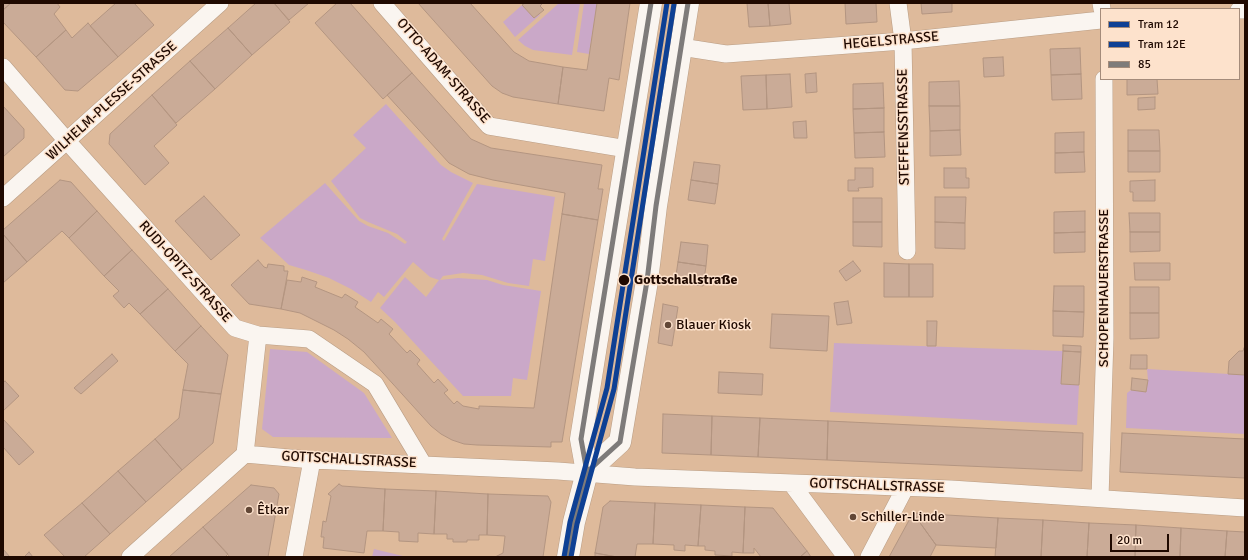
<!DOCTYPE html>
<meta charset="utf-8">
<style>
body{margin:0}
#map{position:relative;width:1248px;height:560px;overflow:hidden;background:#deba9b;font-family:Signika,sans-serif}
canvas{display:block}
.frame{position:absolute;inset:0;border:4px solid #1f0900;pointer-events:none}
.legend{position:absolute;left:1100px;top:8px;width:140px;height:72px;box-sizing:border-box;background:#fde2cc;border:1px solid #a48b7a;margin:0;padding:5px 7px;list-style:none;font-size:12px;color:#1f0900}
.legend li{display:flex;align-items:center;gap:8px;height:20px}
.legend b{width:20px;border:1px solid #a48b7a}
.scale{position:absolute;left:1110px;top:534px;width:59px;height:18px;box-sizing:border-box;border:2px solid #1f0900;border-top:0;padding-left:5px;font-size:12px;line-height:14px;white-space:nowrap;color:#1f0900;-webkit-text-stroke:3px #fde2cc;paint-order:stroke}
</style>
<div id="map">
<canvas width="1248" height="560"></canvas>
<div class="frame"></div>
<ul class="legend">
<li><b style="height:5px;background:#0e4094"></b>Tram 12</li>
<li><b style="height:5px;background:#0e4094"></b>Tram 12E</li>
<li><b style="height:5px;background:#7e7b7a"></b>85</li>
</ul>
<div class="scale">20 m</div>
</div>
<script>
const ctx = document.querySelector('canvas').getContext('2d');
ctx.lineJoin = 'round';
function fillPath(path, color) { ctx.fillStyle = color; ctx.fill(path, 'evenodd'); }
const shape = rows => new Path2D(rows.map(r => 'M' + r).join(''));
function stroke(path, color, width, dash) { ctx.strokeStyle = color; ctx.lineWidth = width; ctx.lineCap = dash ? 'butt' : 'round'; ctx.setLineDash(dash || []); ctx.stroke(path); }
function drawText(font, color, halo, rows, align = 'center') {
  ctx.font = font + ' Signika,sans-serif'; ctx.lineWidth = 3; ctx.setLineDash([]); ctx.textBaseline = 'middle'; ctx.strokeStyle = halo; ctx.fillStyle = color; for (const [text, x, y, turn = 0] of rows) {
    ctx.save(); ctx.translate(x, y); ctx.rotate((+turn || 0) * Math.PI / 180); ctx.textAlign = isNaN(turn) ? turn : align; if (halo) ctx.strokeText(text, 0, 0); ctx.fillText(text, 0, 0); ctx.restore();
  }
}
fillPath(shape([
 [559,3,580,3,572,55,533,50,525,46,518,40],
 [584,3,597,3,589,54,577,52],
 [522,5,534,18,539,14,540,15,515,37,503,22],
 [386,104,441,165,451,172,473,183,442,239,444,241,477,184,555,197,545,261,533,259,529,286,508,283,482,275,463,273,443,276,440,280,458,278,487,280,503,285,541,291,527,380,513,378,511,396,463,396,395,322,380,308,405,277,426,297,439,280,430,277,413,262,384,297,378,292,371,302,351,289,329,278,306,270,289,265,260,238,325,183,359,221,368,226,388,233,405,244,407,242,397,234,368,222,360,218,331,181,366,148,353,135],
 [834,343,1063,351,1061,384,1079,385,1077,425,830,412],
 [270,349,307,352,364,393,392,438,273,437,262,429],
 [1147,369,1245,375,1245,434,1126,428,1127,393,1131,390,1146,392,1148,380],
 [374,549,407,557,372,557]
]), '#caa8c8');
const building = shape([
 [3,3,11,3,3,10,3,3],
 [11,3,57,3,60,7,54,14,66,30,36,57,3,22,3,10,11,3],
 [116,3,134,3,154,25,118,57,90,26,116,3],
 [256,3,274,3,290,22,252,55,228,28,256,3],
 [274,3,309,3,289,20,274,3],
 [337,3,350,3,412,73,383,99,315,23,337,3],
 [418,3,470,3,514,52,529,61,563,67,558,104,513,97,502,93,492,86,418,3],
 [525,3,543,3,540,6,544,10,534,18,522,5,525,3],
 [597,3,630,3,619,80,609,78,604,111,558,104,563,67,587,70,597,3],
 [747,3,768,3,770,26,749,27,747,3],
 [768,3,789,3,791,24,770,26,768,3],
 [845,3,876,3,877,22,846,24,845,3],
 [921,3,952,3,952,12,922,14,921,3],
 [88,23,118,57,78,91,65,90,36,57,66,30,72,38,88,23],
 [228,28,252,55,215,89,190,61,228,28],
 [1080,48,1081,74,1051,75,1050,49,1080,48],
 [1003,57,1004,76,984,77,983,58,1003,57],
 [190,61,215,89,176,123,152,95,190,61],
 [412,73,471,139,491,148,602,165,598,189,603,189,598,220,562,214,565,193,493,180,469,174,449,163,387,95,412,73],
 [816,73,817,92,806,93,805,74,816,73],
 [790,74,792,107,767,109,766,75,790,74],
 [1081,74,1082,99,1052,100,1051,75,1081,74],
 [766,75,767,109,743,110,741,76,766,75],
 [1127,79,1157,79,1158,94,1127,95,1127,79],
 [959,81,960,106,929,106,929,82,959,81],
 [883,83,884,108,853,109,853,84,883,83],
 [152,95,177,125,154,146,169,163,145,185,109,144,110,134,152,95],
 [1155,97,1155,109,1138,110,1138,98,1155,97],
 [3,106,24,129,24,138,3,157,3,106],
 [929,106,960,106,960,130,930,131,929,106],
 [884,108,884,132,854,133,853,109,884,108],
 [806,121,807,138,794,138,793,122,806,121],
 [960,130,961,155,930,156,930,131,960,130],
 [1128,130,1159,130,1160,151,1128,151,1128,130],
 [884,132,885,157,855,158,854,133,884,132],
 [1084,132,1084,152,1055,153,1055,133,1084,132],
 [1128,151,1160,151,1160,172,1128,172,1128,151],
 [1084,152,1085,172,1055,173,1055,153,1084,152],
 [694,162,720,165,718,184,691,180,694,162],
 [855,168,873,168,873,187,858,188,859,191,848,191,848,180,855,180,855,168],
 [944,168,966,168,966,178,969,178,969,188,944,188,944,168],
 [60,180,71,182,97,211,69,238,62,231,27,262,3,234,3,230,60,180],
 [691,180,718,184,715,204,688,200,691,180],
 [1155,180,1155,201,1133,201,1133,192,1130,192,1130,181,1155,180],
 [204,196,240,235,211,260,175,221,204,196],
 [935,197,966,197,965,223,935,222,935,197],
 [853,198,882,198,882,222,853,222,853,198],
 [97,211,132,250,104,276,69,238,97,211],
 [1085,211,1085,232,1054,233,1054,212,1085,211],
 [1129,213,1160,213,1160,232,1130,232,1129,213],
 [562,214,598,220,562,442,551,442,551,447,477,445,464,444,452,440,441,434,431,426,364,352,348,339,334,330,300,313,281,309,287,280,301,282,302,277,317,282,315,287,342,298,345,294,358,302,355,307,378,323,381,319,393,329,389,334,407,353,410,350,420,360,417,364,434,383,438,379,448,390,444,393,454,404,457,401,463,406,479,409,479,406,534,408,562,214],
 [853,222,882,222,882,247,853,246,853,222],
 [935,222,965,223,965,249,935,248,935,222],
 [1085,232,1085,252,1054,253,1054,233,1085,232],
 [1130,232,1160,232,1160,251,1130,252,1130,232],
 [3,234,27,262,3,283,3,234],
 [681,242,708,245,706,266,678,262,681,242],
 [132,250,168,289,140,314,129,303,124,308,113,296,119,291,104,276,132,250],
 [258,260,264,267,267,268,268,264,284,266,284,271,288,271,281,309,249,304,231,285,258,260],
 [853,261,861,271,846,281,839,271,853,261],
 [678,262,706,266,703,286,675,282,678,262],
 [884,263,909,264,909,297,884,297,884,263],
 [1134,263,1170,263,1170,280,1135,280,1134,263],
 [909,264,933,264,933,297,909,297,909,264],
 [1054,286,1084,286,1084,312,1053,311,1054,286],
 [1130,287,1159,287,1159,313,1130,313,1130,287],
 [168,289,201,326,175,351,140,314,168,289],
 [848,301,852,323,837,325,834,303,848,301],
 [663,304,678,307,672,346,658,343,663,304],
 [1053,311,1084,312,1083,337,1053,336,1053,311],
 [1130,313,1159,313,1159,338,1130,339,1130,313],
 [772,314,829,316,827,351,770,348,772,314],
 [927,321,937,321,936,346,927,346,927,321],
 [201,326,228,355,221,394,183,390,188,364,175,351,201,326],
 [1063,345,1081,346,1081,352,1063,351,1063,345],
 [1244,348,1245,348,1245,375,1228,374,1229,361,1239,351,1243,351,1244,348],
 [1063,351,1081,352,1079,385,1061,384,1063,351],
 [112,354,118,361,81,394,74,388,112,354],
 [1131,355,1147,355,1147,369,1130,369,1131,355],
 [719,372,763,374,762,395,718,393,719,372],
 [1132,378,1148,380,1146,392,1131,390,1132,378],
 [5,381,19,396,3,411,3,383,5,381],
 [183,390,221,394,213,443,182,470,155,439,179,418,183,390],
 [663,414,712,416,711,455,662,453,663,414],
 [712,416,760,418,758,457,711,455,712,416],
 [760,418,828,421,827,460,758,457,760,418],
 [3,419,34,452,19,465,3,447,3,419],
 [828,421,1083,433,1082,471,827,460,828,421],
 [1122,433,1245,439,1245,478,1120,472,1122,433],
 [155,439,182,470,146,502,118,471,155,439],
 [118,471,146,502,110,534,82,503,118,471],
 [339,484,342,486,385,489,383,531,367,531,364,553,323,548,324,537,321,537,323,521,326,522,331,496,328,494,339,484],
 [251,485,274,488,279,494,268,557,230,557,203,527,251,485],
 [385,489,436,491,434,534,418,533,418,542,399,541,399,532,383,531,385,489],
 [436,491,488,494,487,535,479,535,479,540,467,540,467,542,453,542,453,539,447,539,447,534,434,534,436,491],
 [488,494,548,496,551,502,543,557,495,557,503,553,505,536,487,535,488,494],
 [610,501,655,503,653,544,637,544,635,557,617,557,595,553,603,507,610,501],
 [82,503,110,534,84,557,65,557,44,535,82,503],
 [655,503,701,505,698,546,685,545,685,551,674,550,674,545,653,544,655,503],
 [701,505,745,507,743,553,732,552,732,556,715,555,715,551,705,550,705,546,698,546,701,505],
 [745,507,773,508,807,551,800,557,761,557,754,548,754,553,743,553,745,507],
 [913,513,936,545,930,557,889,557,913,513],
 [913,513,998,518,996,548,936,545,913,513],
 [998,518,1043,520,1041,557,995,557,998,518],
 [1043,520,1089,523,1087,557,1041,557,1043,520],
 [1089,523,1136,525,1135,557,1087,557,1089,523],
 [1136,525,1181,528,1180,557,1135,557,1136,525],
 [203,527,228,554,225,557,169,557,203,527],
 [1181,528,1227,531,1225,557,1180,557,1181,528],
 [1227,531,1245,532,1245,557,1225,557,1227,531],
 [3,549,10,557,3,557,3,549],
 [807,551,811,557,800,557,807,551],
 [29,552,33,557,24,557,29,552],
 [595,553,617,557,595,557,595,553]
]);
fillPath(building, '#caab97');
stroke(building, '#b39581', 1);
const minor = shape([
 [382,3,489,126,627,149],
 [898,3,903,41,907,251],
 [1101,3,1102,9],
 [1239,10,1245,10],
 [681,47,726,54,903,41,1101,20],
 [3,67,67,141,235,328,258,335,309,339,375,384,423,464],
 [3,198,220,3],
 [245,454,312,460,558,471,635,477,951,489,1245,508],
 [791,483,846,557],
 [1100,498,1105,338,1104,79],
 [130,557,245,454,258,335],
 [294,557,312,460],
 [869,557,905,488]
]);
const secondary = shape([
 [587,472,620,442,647,281,656,206,688,3],
 [568,557,574,522,587,472,581,439,651,3]
]);
stroke(minor, '#b99d84', 18);
stroke(secondary, '#b99d84', 23);
stroke(minor, '#faf5f0', 17);
stroke(secondary, '#faf5f0', 22);
stroke(shape([
 [580,498,587,472,581,439,651,3],
 [568,557,574,522,587,472,620,442,647,281,656,206,688,3]
]), '#7e7b7a', 5);
stroke(shape([
 [564,557,570,522,607,388,667,3]
]), '#0e4094', 5);
stroke(shape([
 [571,557,577,524,614,389,674,4]
]), '#0e4094', 5);
for (const [x, y, r, color] of [
 [624,280,6,"#1f0900"],
 [668,325,4,"#624736"],
 [249,510,4,"#624736"],
 [853,517,4,"#624736"]
]) { const dot = new Path2D(); dot.arc(x, y, r, 0, 2 * Math.PI); ctx.fillStyle = color; ctx.fill(dot); stroke(dot, '#fde2cc', 1.5); }
drawText('14px', '#1f0900', '#fde2cc', [
 ["HEGELSTRASSE",891,41,-5],
 ["OTTO-ADAM-STRASSE",443,71,49],
 ["WILHELM-PLESSE-STRASSE",112,101,-42],
 ["STEFFENSSTRASSE",904,127,-91],
 ["RUDI-OPITZ-STRASSE",185,272,48],
 ["SCHOPENHAUERSTRASSE",1104,288,-90],
 ["GOTTSCHALLSTRASSE",349,460,3],
 ["GOTTSCHALLSTRASSE",877,486,2]
]);
drawText('bold 14px', '#1f0900', '#fde2cc', [
 ["Gottschallstraße",634,280]
], 'left');
drawText('14px', '#1f0900', '#fde2cc', [
 ["Blauer Kiosk",676,325],
 ["Êtkar",257,510],
 ["Schiller-Linde",861,517]
], 'left');
</script>
